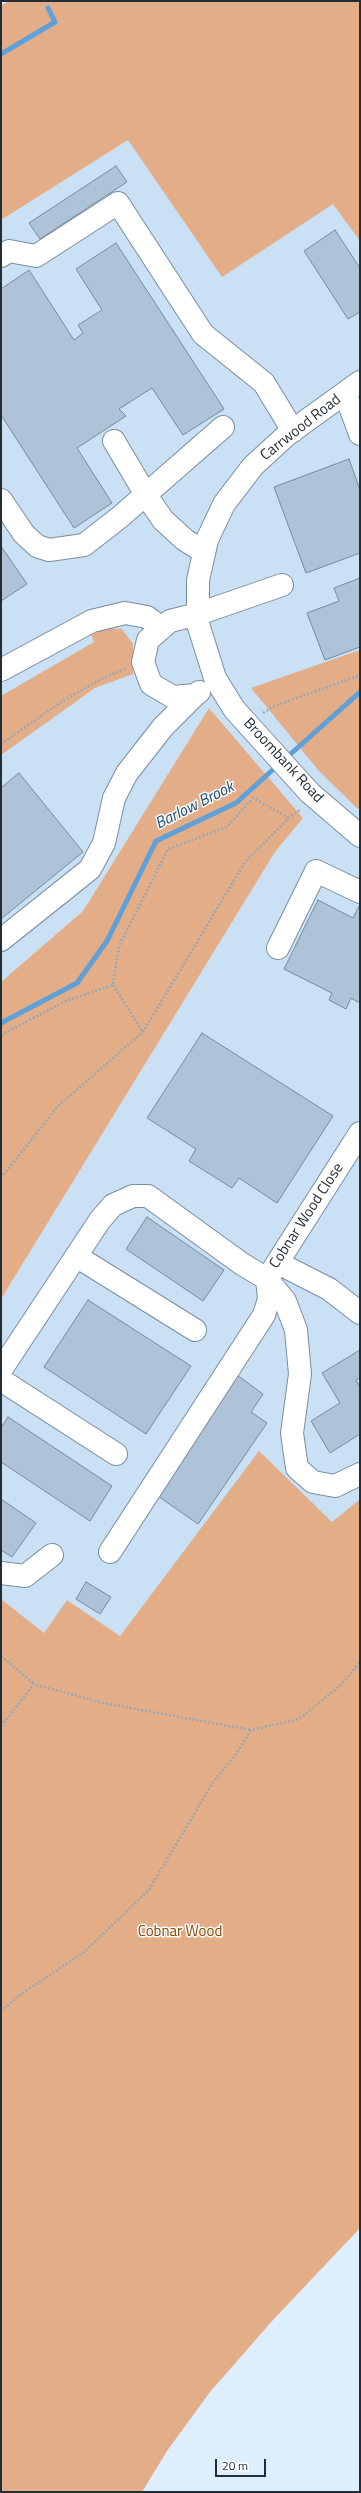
<!DOCTYPE html>
<style>
body{margin:0}
#map{position:relative;width:361px;height:2493px;overflow:hidden;background:#def;font-family:"Titillium Web",sans-serif}
canvas{display:block}
.frame{position:absolute;inset:0;border:2px solid #242c34;pointer-events:none}
.scale{position:absolute;left:215px;top:2459px;width:51px;height:18px;box-sizing:border-box;border:2px solid #242c34;border-top:0;padding-left:5px;font-size:12px;line-height:14px;white-space:nowrap;color:#242c34;-webkit-text-stroke:3px #fff;paint-order:stroke}
</style>
<div id="map">
<canvas width="361" height="2493"></canvas>
<div class="frame"></div>
<div class="scale">20 m</div>
</div>
<script>
const ctx = document.querySelector('canvas').getContext('2d');
ctx.lineJoin = 'round';
function fillPath(path, color) { ctx.fillStyle = color; ctx.fill(path, 'evenodd'); }
const shape = rows => new Path2D(rows.map(r => 'M' + r).join(''));
function stroke(path, color, width, dash) { ctx.strokeStyle = color; ctx.lineWidth = width; ctx.lineCap = dash ? 'butt' : 'round'; ctx.setLineDash(dash || []); ctx.stroke(path); }
function drawText(font, color, halo, rows, align = 'center') {
  ctx.font = font + ' "Titillium Web",sans-serif'; ctx.lineWidth = 3; ctx.setLineDash([]); ctx.textBaseline = 'middle'; ctx.strokeStyle = halo; ctx.fillStyle = color; for (const [text, x, y, turn = 0] of rows) {
    ctx.save(); ctx.translate(x, y); ctx.rotate((+turn || 0) * Math.PI / 180); ctx.textAlign = isNaN(turn) ? turn : align; if (halo) ctx.strokeText(text, 0, 0); ctx.fillText(text, 0, 0); ctx.restore();
  }
}
fillPath(shape([
 [360,1,360,1499,332,1522,259,1452,120,1636,67,1600,44,1633,1,1599,1,1299,275,852,303,818,209,708,83,911,1,982,1,220,128,140]
]), '#cae0f4');
fillPath(shape([
 [9,1,360,1,360,241,333,204,222,277,128,140,1,220,1,5],
 [102,628,122,629,133,644,133,674,95,688,1,755,1,696,94,642,90,631],
 [360,650,360,808,358,809,319,771,251,688],
 [209,708,303,818,275,852,1,1299,1,982,83,911],
 [259,1451,332,1522,360,1499,360,2228,273,2320,210,2392,167,2451,142,2492,1,2492,1,1599,44,1633,67,1600,120,1636]
]), '#e2ad87');
stroke(shape([
 [1,54,55,22,48,8],
 [285,759,360,692],
 [1,1023,77,983,107,941,156,841,236,803,277,766]
]), '#60a0d9', 5);
const building = shape([
 [116,166,127,182,40,239,29,223,116,166],
 [335,230,360,268,360,312,348,319,304,251,335,230],
 [116,243,224,409,183,435,152,388,119,409,126,416,77,448,112,503,74,528,1,415,1,289,29,270,74,340,83,333,78,325,102,310,76,269,116,243],
 [349,459,360,490,360,553,306,573,274,487,349,459],
 [1,546,27,584,1,601,1,546],
 [360,578,360,647,325,660,307,613,339,601,334,588,360,578],
 [19,773,83,852,1,919,1,788,19,773],
 [318,900,353,918,360,904,360,1003,351,998,346,1009,329,1000,332,993,284,969,318,900],
 [202,1033,333,1116,277,1203,239,1178,232,1188,189,1161,196,1149,147,1118,202,1033],
 [147,1217,224,1270,203,1301,126,1249,147,1217],
 [88,1300,191,1366,146,1434,44,1367,88,1300],
 [360,1350,360,1378,356,1380,360,1387,360,1434,330,1453,311,1421,340,1403,322,1373,360,1350],
 [237,1375,263,1394,251,1412,267,1423,198,1524,155,1494,237,1375],
 [8,1417,112,1486,90,1521,1,1462,1,1428,8,1417],
 [1,1499,36,1523,12,1557,1,1550,1,1499],
 [86,1582,111,1597,100,1614,76,1599,86,1582]
]);
fillPath(building, '#aec3d7');
stroke(building, '#778b9e', 1);
const minor = shape([
 [1,256,9,251,36,256,118,203,203,334,264,383,293,431],
 [360,382,288,434,253,466,224,504,207,540,198,580,198,624,215,678,234,709,310,793,360,836],
 [345,393,360,434],
 [114,441,146,495,163,520,185,540,204,552],
 [1,500,24,534,37,546,49,550,84,545,120,517,223,427],
 [1,670,92,621,125,613,147,617,162,628],
 [199,692,195,695,173,697,151,684,143,662,148,640,170,621,198,614,282,585],
 [1,940,90,869,104,843,114,798,127,773,163,727,195,695],
 [278,948,316,871,360,892],
 [76,1256,195,1330],
 [278,1263,329,1289,360,1313],
 [267,1279,360,1133],
 [1,1370,100,1220,113,1205,133,1196,148,1196,242,1264,267,1279,285,1301,296,1330,300,1374,292,1433,297,1468,313,1482,335,1486,360,1474],
 [1,1380,116,1454],
 [110,1552,264,1315,269,1299,267,1279],
 [1,1573,25,1576,52,1555]
]);
stroke(minor, '#798da0', 24);
stroke(shape([
 [263,713,275,706,360,675],
 [1,744,61,702,105,677,125,669],
 [113,985,143,1032],
 [1,1035,66,1001,113,985,119,946,168,849,227,827,253,798,289,818],
 [1,1178,58,1106,143,1032,245,862,289,818,301,809],
 [1,1656,34,1684],
 [1,1726,34,1684,103,1703,251,1730],
 [1,2011,21,1994,83,1953,149,1890,213,1782,234,1757,251,1730,299,1719,342,1684,360,1662]
]), '#9aa8b5', 2.5, [2, 2]);
stroke(minor, '#fff', 22);
drawText('15px', '#242c34', '#fff', [
 ["Carrwood Road",301,428,-38],
 ["Broombank Road",283,761,47],
 ["Cobnar Wood Close",307,1216,-57]
]);
drawText('15px', '#844402', '#fff', [
 ["Cobnar Wood",180,1932]
]);
drawText('italic 16px', '#1e4b72', '#fff', [
 ["Barlow Brook",195,806,-27]
]);
</script>
